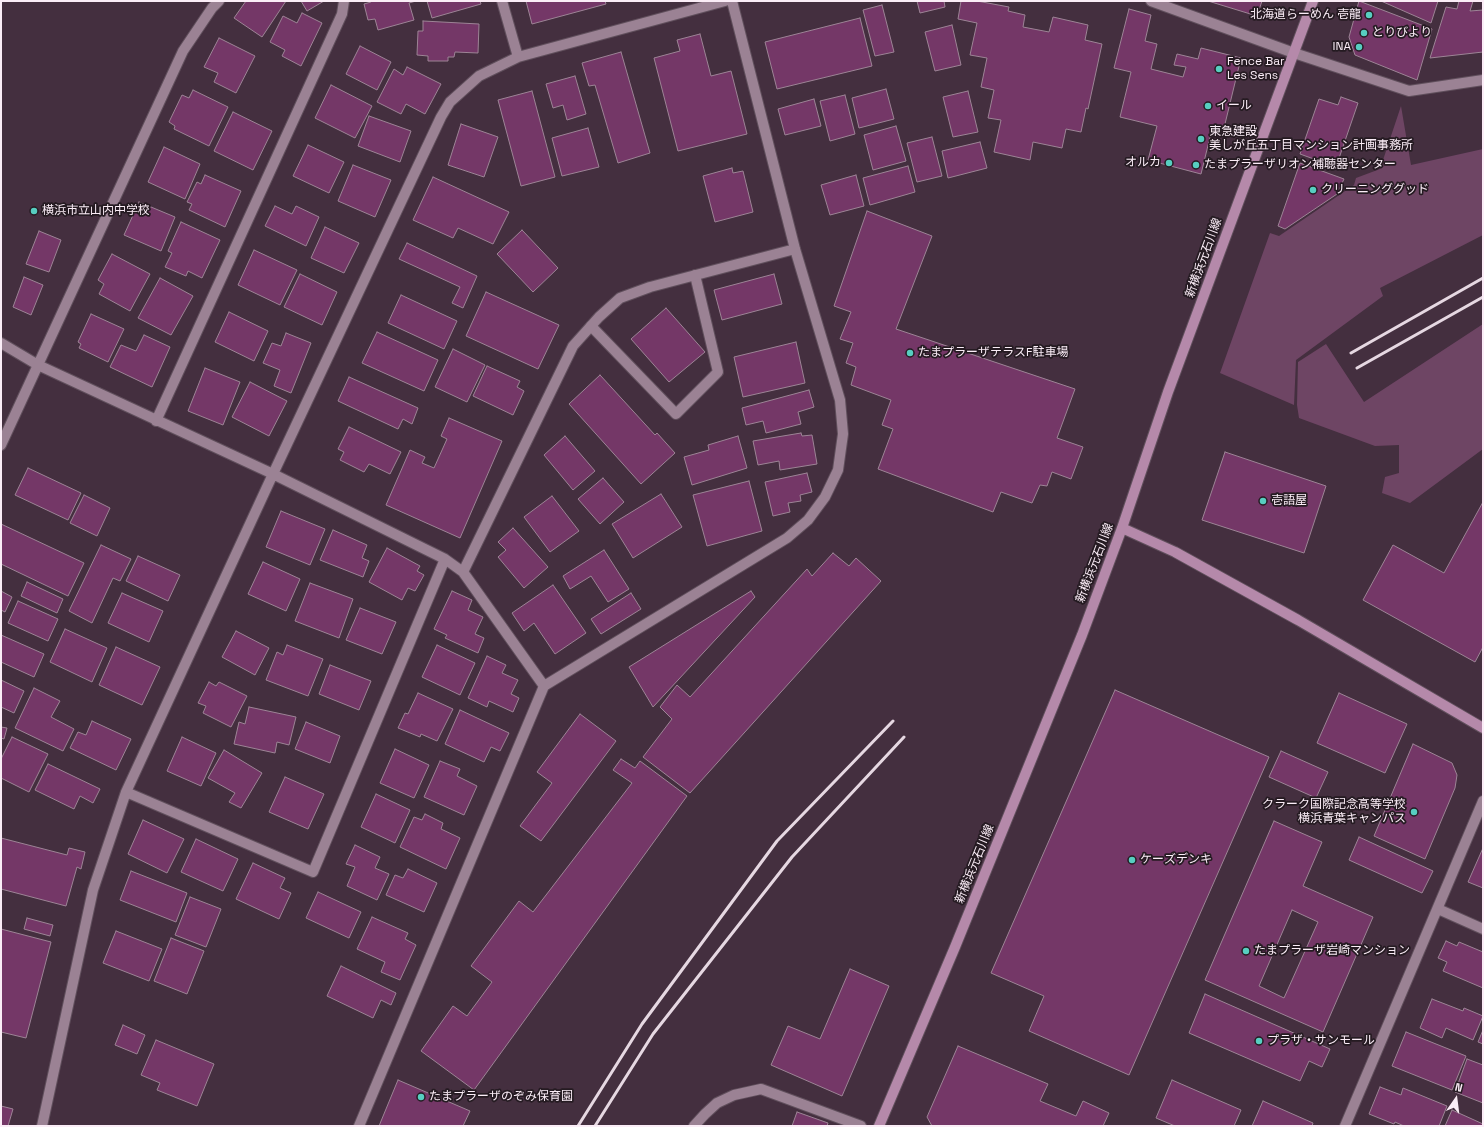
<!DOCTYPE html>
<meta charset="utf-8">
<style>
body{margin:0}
#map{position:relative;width:1484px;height:1127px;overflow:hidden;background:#442f3f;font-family:"Space Grotesk",sans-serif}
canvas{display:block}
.frame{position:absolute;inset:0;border:2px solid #fbedf7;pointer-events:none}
.north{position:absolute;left:1436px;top:1079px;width:40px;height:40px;-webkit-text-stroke:3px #251b22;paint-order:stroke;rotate:14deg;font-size:11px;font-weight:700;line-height:16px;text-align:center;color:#fbedf7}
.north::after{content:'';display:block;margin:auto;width:14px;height:18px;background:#fbedf7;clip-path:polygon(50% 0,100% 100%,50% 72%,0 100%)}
</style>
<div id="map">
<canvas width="1484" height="1127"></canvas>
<div class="frame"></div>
<div class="north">N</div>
</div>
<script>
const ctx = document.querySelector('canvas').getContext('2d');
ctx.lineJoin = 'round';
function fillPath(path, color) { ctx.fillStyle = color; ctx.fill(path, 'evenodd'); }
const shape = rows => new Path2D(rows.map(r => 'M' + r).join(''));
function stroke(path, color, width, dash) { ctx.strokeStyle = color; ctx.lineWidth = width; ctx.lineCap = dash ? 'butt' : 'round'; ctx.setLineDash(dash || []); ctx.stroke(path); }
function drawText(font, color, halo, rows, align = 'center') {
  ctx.font = font + ' "Space Grotesk","Noto Sans JP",sans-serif'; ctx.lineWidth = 3.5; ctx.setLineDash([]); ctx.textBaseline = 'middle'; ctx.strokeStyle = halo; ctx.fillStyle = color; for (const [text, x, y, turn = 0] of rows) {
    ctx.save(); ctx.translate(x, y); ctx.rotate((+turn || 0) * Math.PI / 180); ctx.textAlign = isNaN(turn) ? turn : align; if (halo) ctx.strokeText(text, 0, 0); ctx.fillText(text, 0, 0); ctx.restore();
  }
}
fillPath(shape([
 [1401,106,1411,165,1483,149,1483,235,1380,288,1383,296,1296,360,1294,405,1220,373,1270,233,1279,236,1354,185,1356,178,1380,169],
 [1483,324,1483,449,1410,503,1382,493,1385,477,1399,473,1399,445,1375,446,1299,418,1297,405,1298,362,1326,344,1364,402]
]), '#6e4564');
const building = shape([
 [246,1,286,1,262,37,234,18,246,1],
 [301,1,324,1,307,11,301,1],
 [370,1,416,1,409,3,414,20,378,30,375,19,368,20,364,4,371,2,370,1],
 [427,1,480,1,481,4,432,18,427,1],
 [526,1,605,1,606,4,532,24,526,1],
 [917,1,944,1,945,7,920,13,917,1],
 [961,1,977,1,1009,7,1008,11,1025,15,1023,27,1049,32,1053,17,1088,25,1085,40,1102,44,1088,109,1086,108,1081,132,1066,129,1062,148,1033,142,1030,160,994,152,1001,120,988,118,994,90,981,87,987,58,970,55,977,23,958,19,961,1],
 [1208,1,1262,1,1257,16,1208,1],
 [1359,1,1432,29,1417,80,1355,55,1349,37,1359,1],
 [1381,1,1438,1,1431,23,1381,1],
 [1459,1,1473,1,1470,11,1483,10,1483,52,1430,58,1446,7,1457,9,1459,1],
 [882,5,894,52,875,56,863,10,882,5],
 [1129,9,1151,15,1145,41,1157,44,1151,69,1183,77,1186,67,1174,65,1177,54,1198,59,1201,48,1241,58,1224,128,1213,125,1201,174,1148,160,1157,126,1120,117,1131,72,1114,68,1129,9],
 [302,13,322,23,301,66,282,56,285,50,270,42,283,16,297,23,302,13],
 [860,18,872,66,777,89,765,42,860,18],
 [423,21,479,24,478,53,455,52,454,57,448,57,448,61,428,61,428,56,417,55,418,31,423,31,423,21],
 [952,25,961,65,935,71,925,32,952,25],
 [700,34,711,76,731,71,747,134,678,151,654,58,680,51,677,40,700,34],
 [219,38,255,56,236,93,214,82,218,73,204,67,219,38],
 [360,46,391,62,377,90,346,74,360,46],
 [621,52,650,153,618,163,595,85,589,86,582,63,621,52],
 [407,67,441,84,425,114,406,104,401,114,377,102,394,69,403,75,407,67],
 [575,76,586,114,567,120,563,105,553,108,546,84,575,76],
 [331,85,372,106,355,138,315,118,331,85],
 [886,89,894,119,859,128,852,98,886,89],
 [193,90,228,107,209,146,174,129,175,126,169,122,182,95,189,98,193,90],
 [532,91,555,177,521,186,498,100,532,91],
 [968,91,978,132,953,137,943,97,968,91],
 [845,95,855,134,830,141,820,101,845,95],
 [1341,97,1358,103,1336,167,1300,154,1319,99,1338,105,1341,97],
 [814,99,821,126,785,135,778,109,814,99],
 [233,112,272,131,253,170,214,151,233,112],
 [369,116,411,131,400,162,358,146,369,116],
 [461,124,498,137,484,177,448,165,461,124],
 [896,126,906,161,873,170,864,135,896,126],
 [588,128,599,167,562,176,552,138,588,128],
 [932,137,942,176,917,182,907,143,932,137],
 [980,142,987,168,948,178,942,151,980,142],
 [308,145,344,162,329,193,293,176,308,145],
 [164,147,200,164,185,199,148,182,164,147],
 [1300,163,1344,179,1337,194,1285,229,1278,226,1300,163],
 [353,165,391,180,375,217,338,201,353,165],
 [908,166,915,192,870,205,863,178,908,166],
 [732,168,733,173,743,171,753,212,715,222,703,176,732,168],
 [205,175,241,191,225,227,189,210,192,204,187,202,197,182,201,184,205,175],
 [856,175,864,206,830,215,821,185,856,175],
 [433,177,509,212,493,244,458,228,453,238,413,220,433,177],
 [139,202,175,217,161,251,124,235,139,202],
 [275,206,292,214,296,206,319,217,306,246,265,226,275,206],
 [867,211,932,236,896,329,1075,389,1057,438,1083,447,1071,479,1052,472,1047,486,1040,485,1032,503,1001,492,993,512,878,469,893,429,882,425,891,400,851,385,856,367,846,363,853,343,840,339,851,312,834,306,867,211],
 [181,222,220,240,202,278,188,271,186,276,165,267,172,253,168,251,181,222],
 [325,227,359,243,344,273,311,258,325,227],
 [522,230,558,268,533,292,497,254,522,230],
 [39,231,61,240,49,272,26,264,39,231],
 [407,243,477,276,463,308,452,303,460,287,399,259,407,243],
 [254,250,297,270,280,305,238,285,254,250],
 [112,254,150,274,130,311,99,294,104,284,98,280,112,254],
 [300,274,337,292,322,325,284,307,300,274],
 [774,274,782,304,722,320,714,290,774,274],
 [24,277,43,285,31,315,13,307,24,277],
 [160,278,193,296,171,335,138,318,160,278],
 [486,292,559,325,538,369,466,336,486,292],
 [401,295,457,321,444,349,388,323,401,295],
 [666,308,705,352,669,382,631,339,666,308],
 [229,312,268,331,254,361,215,342,229,312],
 [91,314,124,329,108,362,79,348,81,344,78,342,91,314],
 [377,332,438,360,424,391,362,363,377,332],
 [286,333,311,343,291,393,274,386,280,370,263,363,272,343,281,346,286,333],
 [144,335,170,347,152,387,110,367,121,345,136,351,144,335],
 [796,342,805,383,743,397,734,357,796,342],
 [453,349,485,365,467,402,435,387,453,349],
 [487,366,520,381,517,387,524,391,513,415,473,396,487,366],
 [205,368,240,382,223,425,188,411,205,368],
 [600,375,655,435,657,433,675,453,641,484,569,404,600,375],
 [349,377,418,408,412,424,403,419,398,429,338,401,349,377],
 [250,382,287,401,269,436,232,417,250,382],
 [809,390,814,407,798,412,801,424,766,433,763,421,746,425,742,408,809,390],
 [449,418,502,441,460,538,386,505,410,450,425,457,422,463,434,468,447,439,441,436,449,418],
 [349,427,401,452,390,474,369,464,364,472,340,460,344,452,338,449,349,427],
 [801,433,802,436,812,435,817,464,780,470,779,461,758,465,753,441,801,433],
 [565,436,595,471,573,490,544,455,565,436],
 [738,436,747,468,692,485,684,457,709,450,708,445,738,436],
 [1225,452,1326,486,1304,553,1202,520,1225,452],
 [28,468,81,493,68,520,15,495,28,468],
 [807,473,812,492,800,495,801,501,788,503,790,512,773,516,765,482,807,473],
 [603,478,624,502,600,524,578,499,603,478],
 [749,481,762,531,707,546,693,495,749,481],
 [661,494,682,527,633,558,612,524,661,494],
 [84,495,110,508,97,536,70,523,84,495],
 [552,496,579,531,550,552,524,517,552,496],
 [1483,502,1483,647,1475,662,1363,600,1393,545,1444,573,1483,502],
 [281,511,325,529,310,565,266,547,281,511],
 [1,524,84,563,68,596,1,564,1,524],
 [513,528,548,567,524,588,498,557,506,550,498,542,513,528],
 [333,530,367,545,362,558,369,561,363,577,320,560,333,530],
 [101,545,131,559,120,581,113,578,92,623,69,611,101,545],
 [387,548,420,566,417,571,424,575,415,591,408,588,402,600,369,582,387,548],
 [604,550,629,589,608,602,591,576,570,589,563,576,604,550],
 [833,553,849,566,856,558,881,581,690,793,643,757,672,719,660,707,677,685,690,697,807,569,812,576,833,553],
 [138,556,180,575,168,601,126,581,138,556],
 [263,562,300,579,286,611,248,594,263,562],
 [27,582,63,599,57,613,21,596,27,582],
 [310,583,353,599,339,638,295,621,310,583],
 [553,585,586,633,555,654,534,623,524,631,512,613,553,585],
 [1,591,12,597,5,612,1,610,1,591],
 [452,591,472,600,468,610,483,617,475,634,484,638,478,653,445,638,447,635,434,629,452,591],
 [751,591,755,597,653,707,629,667,751,591],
 [122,593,163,611,149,642,108,623,122,593],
 [631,593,641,609,601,634,591,619,631,593],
 [18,601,58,619,48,641,8,623,18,601],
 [360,608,396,622,382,654,346,640,360,608],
 [65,629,107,648,92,682,50,662,65,629],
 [236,631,269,648,255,675,222,657,236,631],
 [1,635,44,654,34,677,1,662,1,635],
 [287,645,323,659,308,696,266,680,277,652,283,655,287,645],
 [437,645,475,663,460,695,422,677,437,645],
 [116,647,160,667,142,705,99,685,116,647],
 [487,656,506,665,502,673,518,680,511,694,519,698,513,712,489,701,487,707,468,698,487,656],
 [330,665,371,681,359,710,319,694,330,665],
 [1,680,24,691,14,713,1,707,1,680],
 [209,682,216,686,219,682,247,696,231,727,203,713,206,706,198,703,209,682],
 [34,688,60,701,51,717,74,729,63,751,15,728,34,688],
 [1115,690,1269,757,1129,1075,1029,1031,1044,996,991,973,1115,690],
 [418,693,453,709,437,741,421,734,420,737,398,728,405,713,408,714,418,693],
 [1339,693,1407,724,1385,773,1317,743,1339,693],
 [249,707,296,717,289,745,277,742,275,753,234,744,239,722,245,724,249,707],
 [460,710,509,733,500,751,491,747,484,762,445,744,460,710],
 [580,714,616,741,541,841,520,826,552,783,537,772,580,714],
 [92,721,131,739,116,770,70,748,78,732,86,735,92,721],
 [306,722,340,736,330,763,295,749,306,722],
 [1,727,7,728,4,739,1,738,1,727],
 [12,737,48,754,29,792,1,778,1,759,12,737],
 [182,737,216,753,201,786,167,771,182,737],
 [1413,744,1452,763,1457,775,1455,788,1425,859,1374,836,1413,744],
 [395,749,429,765,414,798,380,783,395,749],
 [224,750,262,773,241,808,229,802,235,793,208,778,224,750],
 [1281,751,1328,772,1316,798,1269,777,1281,751],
 [621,759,635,768,640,761,687,796,474,1090,421,1051,453,1006,467,1016,492,982,471,966,519,901,533,912,632,783,613,770,621,759],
 [440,761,460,769,457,776,477,786,464,815,424,797,440,761],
 [48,764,100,789,93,803,80,796,74,809,35,790,48,764],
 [285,777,324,794,308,829,269,812,285,777],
 [376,794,410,810,395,843,361,827,376,794],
 [425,814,443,823,441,829,460,838,446,869,400,847,414,817,422,820,425,814],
 [143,820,184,839,167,873,128,854,143,820],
 [1274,821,1322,842,1303,886,1373,917,1323,1032,1205,980,1274,821],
 [1292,910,1318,922,1284,998,1259,986,1292,910],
 [1359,837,1433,871,1422,893,1349,860,1359,837],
 [1,838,67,855,69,848,85,852,81,869,77,867,66,906,1,889,1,838],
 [196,839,238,859,223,891,181,872,196,839],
 [355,845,380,857,375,868,389,874,377,900,347,886,355,867,346,864,355,845],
 [1483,848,1483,888,1468,882,1483,848],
 [253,863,285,878,280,888,291,893,279,919,236,899,253,863],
 [408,869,437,883,424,912,386,895,395,875,403,878,408,869],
 [131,871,187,893,176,922,120,900,131,871],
 [318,892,361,912,349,938,306,918,318,892],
 [190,897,221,909,206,947,175,935,190,897],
 [372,917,408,933,405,939,416,945,400,980,381,972,385,962,357,949,372,917],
 [27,918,53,925,50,936,24,929,27,918],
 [1,929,51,942,26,1038,1,1032,1,929],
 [116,931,162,949,149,981,103,963,116,931],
 [171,938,204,951,187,994,154,981,171,938],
 [1446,941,1457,946,1459,942,1483,952,1483,988,1443,971,1447,962,1438,958,1446,941],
 [341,966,396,993,391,1005,381,1000,373,1018,327,996,341,966],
 [850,969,889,986,842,1096,771,1065,788,1026,820,1039,850,969],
 [1205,994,1330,1049,1322,1067,1309,1061,1300,1081,1189,1033,1205,994],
 [1432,999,1463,1011,1464,1008,1483,1016,1473,1040,1446,1028,1442,1038,1420,1028,1432,999],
 [123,1025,145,1035,137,1054,115,1045,123,1025],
 [1483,1030,1483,1044,1478,1042,1483,1030],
 [1406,1032,1466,1056,1452,1090,1392,1066,1406,1032],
 [156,1040,214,1064,197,1106,157,1090,160,1083,141,1075,156,1040],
 [958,1046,1048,1084,1040,1101,1076,1116,1083,1101,1109,1113,1103,1126,932,1126,927,1117,958,1046],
 [1467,1059,1483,1065,1483,1103,1455,1092,1467,1059],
 [398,1080,470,1111,463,1126,379,1126,398,1080],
 [1172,1080,1241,1110,1234,1126,1175,1126,1156,1118,1172,1080],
 [1380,1087,1401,1095,1403,1088,1447,1106,1439,1126,1404,1126,1395,1122,1394,1124,1369,1114,1380,1087],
 [1263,1101,1313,1123,1312,1126,1252,1126,1263,1101],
 [1,1106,13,1109,8,1126,1,1126,1,1106],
 [1452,1110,1483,1124,1483,1126,1445,1126,1452,1110],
 [797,1112,828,1123,827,1126,792,1126,797,1112]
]);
fillPath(building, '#743767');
stroke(building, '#9d8496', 1);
const lane = shape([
 [591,326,676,414,718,372,695,275]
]);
const street = shape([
 [502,1,518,57],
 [1151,1,1294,53,1409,91,1483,80],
 [1,343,38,365,273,474,445,559,463,572,544,686],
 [156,421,342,14,344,1],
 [1,445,183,51,212,8,219,1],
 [463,572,573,346,599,317,620,298,650,287,795,249],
 [126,792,313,872,445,559],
 [1438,909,1483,929],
 [42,1126,93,890,126,792,273,474,441,117,450,102,479,76,518,57,725,1],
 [359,1126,544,686,787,538,808,520,825,497,838,470,843,434,840,400,795,249,732,1],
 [694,1126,705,1114,717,1103,734,1095,761,1089,861,1126],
 [1345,1126,1483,801]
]);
const secondary = shape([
 [1122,528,1175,552,1298,620,1483,728],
 [879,1126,955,947,1082,635,1122,528,1168,392,1313,1]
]);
stroke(lane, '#604f5c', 12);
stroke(street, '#604f5c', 12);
stroke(secondary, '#604f5c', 12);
stroke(lane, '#9b8294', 10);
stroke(street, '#9b8294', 10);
stroke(secondary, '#b589aa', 10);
stroke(shape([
 [1351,353,1483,278],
 [1357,368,1483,297],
 [578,1126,642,1024,777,841,893,721],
 [595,1126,653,1034,792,857,904,737]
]), '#e6d8e2', 3);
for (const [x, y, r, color] of [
 [1369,15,4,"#57cec1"],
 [1364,33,4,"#57cec1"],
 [1359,47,4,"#57cec1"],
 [1219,69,4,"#57cec1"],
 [1208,106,4,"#57cec1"],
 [1201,139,4,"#57cec1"],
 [1169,163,4,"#57cec1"],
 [1196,165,4,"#57cec1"],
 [1313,190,4,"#57cec1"],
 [34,211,4,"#57cec1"],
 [910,353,4,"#57cec1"],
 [1263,501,4,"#57cec1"],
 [1414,812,4,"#57cec1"],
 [1132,860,4,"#57cec1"],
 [1246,951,4,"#57cec1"],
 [1259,1041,4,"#57cec1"],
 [421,1097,4,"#57cec1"]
]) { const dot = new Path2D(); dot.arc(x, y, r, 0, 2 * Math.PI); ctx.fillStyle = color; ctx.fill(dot); stroke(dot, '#251b22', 1.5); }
drawText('12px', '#fbedf7', '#251b22', [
 ["北海道らーめん 壱龍",1361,15,"right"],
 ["とりびより",1372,33],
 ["INA",1351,47,"right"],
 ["Fence Bar",1227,62],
 ["Les Sens",1227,76],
 ["イール",1216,106],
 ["東急建設",1209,132],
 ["美しが丘五丁目マンション計画事務所",1209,146],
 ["オルカ",1161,163,"right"],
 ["たまプラーザリオン補聴器センター",1204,165],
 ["クリーニンググッド",1321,190],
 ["横浜市立山内中学校",42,211],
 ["たまプラーザテラスF駐車場",918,353],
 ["壱語屋",1271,501],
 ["クラーク国際記念高等学校",1406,805,"right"],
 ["横浜青葉キャンパス",1406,819,"right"],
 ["ケーズデンキ",1140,860],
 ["たまプラーザ岩崎マンション",1254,951],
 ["プラザ・サンモール",1267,1041],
 ["たまプラーザのぞみ保育園",429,1097]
], 'left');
drawText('12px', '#fbedf7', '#251b22', [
 ["新横浜元石川線",1204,258,-70],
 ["新横浜元石川線",1095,563,-69],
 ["新横浜元石川線",975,864,-68]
]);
</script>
